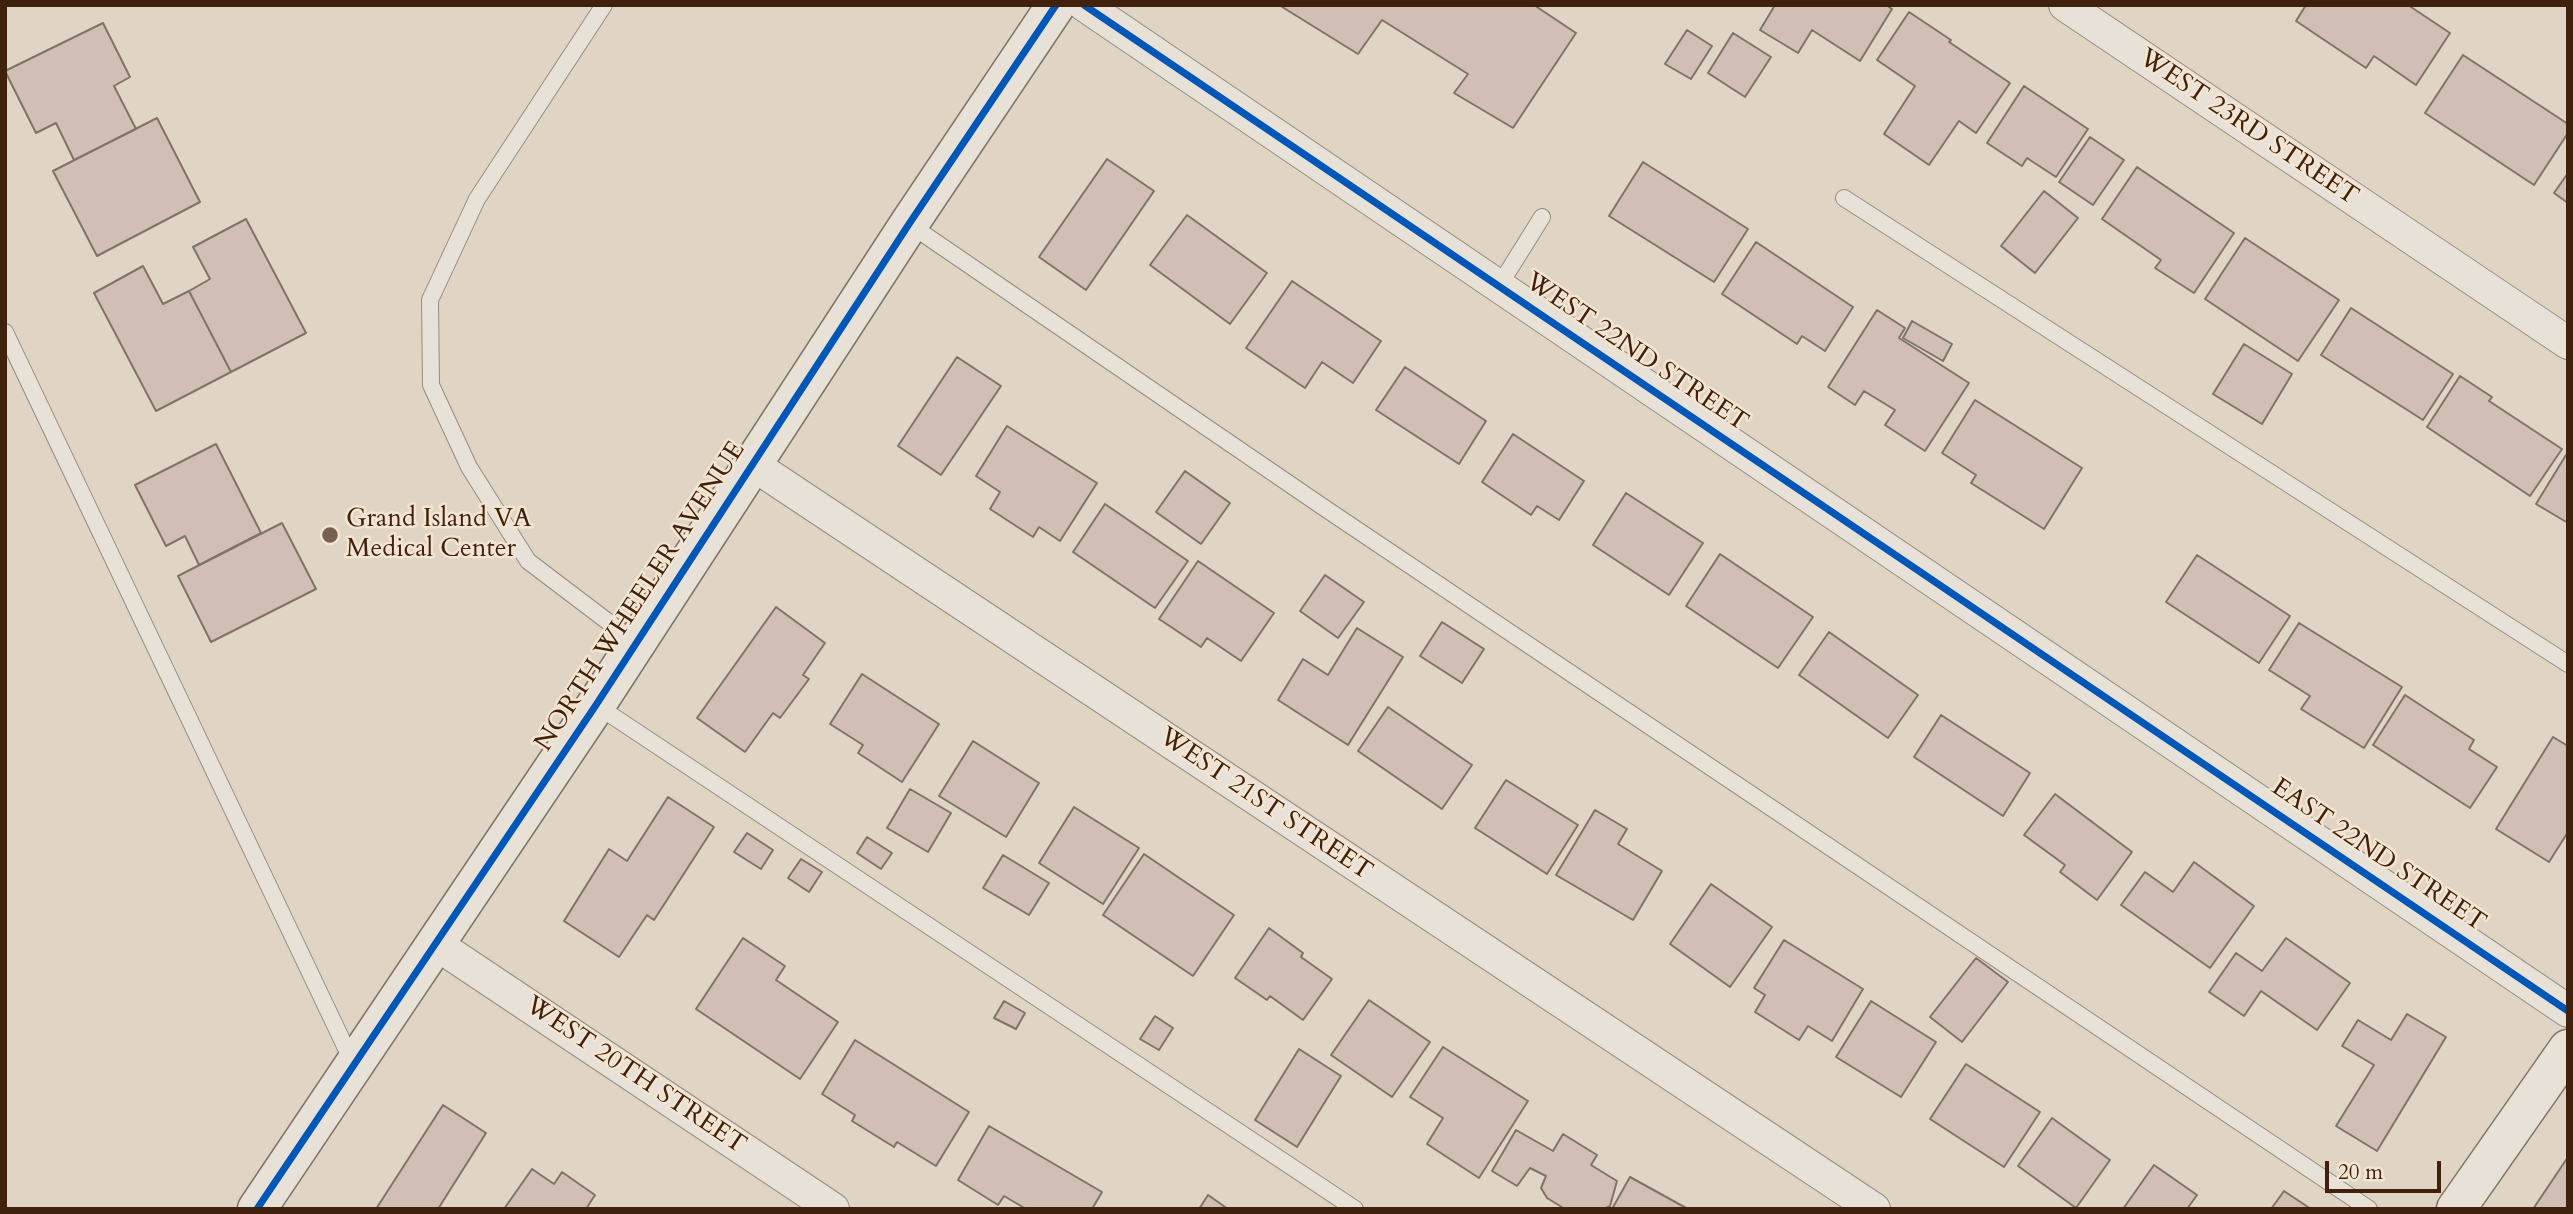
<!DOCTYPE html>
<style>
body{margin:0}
#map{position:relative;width:2573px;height:1214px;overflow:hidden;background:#e0d5c4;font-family:Cardo,serif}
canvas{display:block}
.frame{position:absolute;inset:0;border:7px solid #3f210d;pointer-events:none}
.scale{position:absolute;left:2325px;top:1161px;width:116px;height:32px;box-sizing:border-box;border:4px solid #3f210d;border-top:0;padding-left:9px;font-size:21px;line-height:24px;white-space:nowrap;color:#3f210d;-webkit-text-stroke:5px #f3e5d1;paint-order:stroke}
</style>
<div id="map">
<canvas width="2573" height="1214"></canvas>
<div class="frame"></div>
<div class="scale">20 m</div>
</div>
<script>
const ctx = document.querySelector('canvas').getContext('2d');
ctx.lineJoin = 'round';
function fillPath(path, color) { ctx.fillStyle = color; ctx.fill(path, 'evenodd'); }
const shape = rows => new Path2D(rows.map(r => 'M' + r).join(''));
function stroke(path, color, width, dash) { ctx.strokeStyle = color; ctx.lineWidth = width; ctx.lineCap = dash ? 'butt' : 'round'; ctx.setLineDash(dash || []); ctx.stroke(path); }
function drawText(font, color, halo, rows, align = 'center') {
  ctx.font = font + ' Cardo,serif'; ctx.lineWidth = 5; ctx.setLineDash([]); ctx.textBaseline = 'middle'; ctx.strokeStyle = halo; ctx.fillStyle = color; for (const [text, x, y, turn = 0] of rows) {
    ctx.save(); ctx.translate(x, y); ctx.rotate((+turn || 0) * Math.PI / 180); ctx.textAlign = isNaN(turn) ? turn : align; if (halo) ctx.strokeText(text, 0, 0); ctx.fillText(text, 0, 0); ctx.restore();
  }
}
const building = shape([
 [1279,5,1534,5,1576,33,1513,128,1454,93,1468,74,1382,20,1358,54,1279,5],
 [1775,5,1886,5,1892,9,1860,61,1812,30,1798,53,1760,30,1775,5],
 [2306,5,2408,5,2450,33,2416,85,2374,56,2366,68,2296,21,2306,5],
 [1909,12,1951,40,1949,42,2010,83,1976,133,1959,121,1929,165,1884,134,1915,86,1877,60,1909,12],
 [103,23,130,77,114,86,136,129,74,160,56,123,36,133,5,71,103,23],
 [1687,30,1712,46,1691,79,1665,64,1687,30],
 [1733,33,1771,57,1745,97,1708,73,1733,33],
 [2463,55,2568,124,2568,133,2534,185,2425,113,2463,55],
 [2024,86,2088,129,2056,177,2027,158,2022,166,1987,143,2024,86],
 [157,118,200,202,97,256,53,171,157,118],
 [2090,137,2124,160,2093,205,2059,182,2090,137],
 [1107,159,1154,191,1086,290,1039,257,1107,159],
 [1643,162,1748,229,1714,282,1609,216,1643,162],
 [2137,167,2234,233,2194,293,2155,268,2161,260,2102,219,2137,167],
 [2568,173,2568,203,2554,193,2568,173],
 [2044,191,2078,218,2035,273,2001,246,2044,191],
 [1187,215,1267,273,1230,324,1150,265,1187,215],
 [246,219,306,333,231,372,189,291,210,279,193,247,246,219],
 [2245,238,2339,300,2298,361,2205,299,2245,238],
 [1756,242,1853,307,1825,351,1802,336,1797,344,1722,294,1756,242],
 [143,266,163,304,189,291,231,372,156,411,94,293,143,266],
 [1292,281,1381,341,1353,383,1322,362,1305,388,1246,348,1292,281],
 [2351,308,2453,374,2423,420,2321,355,2351,308],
 [1877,310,1905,328,1899,338,1969,383,1925,451,1885,425,1895,410,1864,391,1855,405,1828,387,1877,310],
 [1912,321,1952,344,1943,361,1903,338,1912,321],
 [2244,344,2292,374,2262,424,2213,394,2244,344],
 [957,357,1001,386,941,475,898,446,957,357],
 [1405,367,1486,421,1459,464,1376,410,1405,367],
 [2460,376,2492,397,2489,401,2562,449,2530,496,2427,427,2460,376],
 [1975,400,2082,468,2044,529,1971,483,1976,475,1942,453,1975,400],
 [1007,426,1097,483,1060,541,1039,527,1033,537,990,509,1000,492,976,476,1007,426],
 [1513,434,1584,481,1559,520,1537,506,1531,515,1482,482,1513,434],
 [216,444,261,533,199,565,185,536,166,546,135,485,216,444],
 [2566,455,2568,456,2568,523,2536,504,2566,455],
 [1185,471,1230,503,1201,544,1156,512,1185,471],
 [1626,493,1703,543,1669,595,1593,545,1626,493],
 [1105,504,1188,561,1155,608,1073,552,1105,504],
 [282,523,316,589,211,642,178,576,282,523],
 [1720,554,1813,617,1778,668,1686,606,1720,554],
 [2197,555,2290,616,2259,663,2166,602,2197,555],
 [1198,561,1274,613,1241,661,1207,638,1201,647,1159,619,1198,561],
 [1325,575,1364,602,1338,638,1300,611,1325,575],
 [776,607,825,643,803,675,809,679,780,718,773,713,745,752,697,718,776,607],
 [1442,622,1484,649,1462,683,1420,656,1442,622],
 [2299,623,2402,687,2364,748,2301,709,2310,696,2269,670,2299,623],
 [1357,628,1403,657,1348,745,1278,700,1303,659,1328,675,1357,628],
 [1829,632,1918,695,1888,738,1799,675,1829,632],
 [862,674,939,724,902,782,858,753,863,745,830,724,862,674],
 [2405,695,2474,740,2469,749,2497,767,2470,808,2373,745,2405,695],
 [1388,707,1472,765,1442,809,1358,751,1388,707],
 [1941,715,2030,773,2003,816,1914,757,1941,715],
 [2553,737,2568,746,2568,832,2549,862,2496,829,2553,737],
 [973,741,1039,783,1006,837,939,796,973,741],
 [1506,780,1578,825,1547,874,1475,828,1506,780],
 [910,789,951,813,928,852,887,828,910,789],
 [2055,794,2132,852,2097,900,2060,872,2065,865,2024,835,2055,794],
 [668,797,714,827,654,920,647,915,619,957,564,921,609,849,627,861,668,797],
 [1074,807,1139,848,1103,904,1039,863,1074,807],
 [1595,810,1627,829,1618,844,1662,871,1633,920,1556,875,1595,810],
 [747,833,773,850,761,869,734,852,747,833],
 [867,837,892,853,881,869,857,853,867,837],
 [1144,854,1234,915,1193,976,1103,915,1144,854],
 [1003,855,1049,883,1029,915,983,888,1003,855],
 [801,859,822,872,809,892,788,878,801,859],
 [2194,862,2254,906,2210,968,2121,905,2145,872,2173,892,2194,862],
 [1711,884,1772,927,1730,987,1670,944,1711,884],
 [1269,928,1303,953,1301,957,1332,979,1303,1020,1270,996,1267,1000,1235,978,1269,928],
 [743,938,785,966,776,980,838,1022,800,1079,696,1009,743,938],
 [2286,938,2350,983,2317,1030,2261,991,2244,1016,2209,992,2236,953,2262,971,2286,938],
 [1784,940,1863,989,1832,1041,1808,1026,1799,1040,1755,1012,1765,995,1754,988,1784,940],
 [1976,958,2008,982,1962,1042,1930,1017,1976,958],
 [1369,1000,1430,1042,1392,1097,1331,1055,1369,1000],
 [1004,1001,1025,1013,1016,1029,994,1018,1004,1001],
 [1871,1001,1936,1042,1901,1097,1836,1057,1871,1001],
 [2407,1014,2446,1037,2377,1151,2336,1126,2374,1065,2342,1046,2358,1020,2391,1040,2407,1014],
 [1155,1016,1173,1028,1159,1050,1140,1039,1155,1016],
 [855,1040,969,1112,936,1166,897,1142,894,1147,852,1121,855,1115,822,1094,855,1040],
 [1443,1047,1528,1101,1479,1178,1427,1144,1443,1118,1410,1097,1443,1047],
 [1299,1049,1341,1076,1297,1147,1255,1120,1299,1049],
 [1966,1064,2040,1112,2004,1167,1930,1119,1966,1064],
 [443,1105,486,1133,438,1209,376,1209,443,1105],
 [2052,1118,2110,1160,2076,1208,2018,1166,2052,1118],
 [989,1126,1102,1192,1092,1209,1026,1209,1004,1196,998,1205,958,1180,989,1126],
 [1516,1130,1553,1151,1563,1134,1597,1155,1591,1165,1617,1181,1610,1206,1604,1209,1565,1209,1547,1198,1541,1188,1546,1176,1530,1168,1517,1186,1492,1171,1516,1130],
 [2568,1157,2568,1209,2533,1209,2568,1157],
 [2154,1165,2197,1195,2187,1209,2123,1209,2154,1165],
 [532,1169,554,1184,562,1172,595,1195,586,1209,504,1209,532,1169],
 [1630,1177,1688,1209,1612,1209,1630,1177],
 [2284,1191,2311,1209,2271,1209,2284,1191],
 [1208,1195,1228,1209,1199,1209,1208,1195]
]);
fillPath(building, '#d1beb4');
stroke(building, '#7f7468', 2);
const lane = shape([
 [604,5,477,199,430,300,431,385,469,467,528,561,636,643],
 [1844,198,2568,664],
 [909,224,1326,509,2369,1209],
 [1499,286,1542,217],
 [5,332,353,1063],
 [596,705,1355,1209]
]);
const street = shape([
 [1084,5,2568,1011],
 [2065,5,2568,343],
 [752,464,1874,1209],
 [436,944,833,1209]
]);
const secondary = shape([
 [257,1209,596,705,909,224,1056,5],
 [2456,1209,2568,1049]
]);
stroke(lane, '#968c80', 18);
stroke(street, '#968c80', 34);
stroke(secondary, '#7f7468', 41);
stroke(lane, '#e7e1d8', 16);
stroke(street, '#e7e1d8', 32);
stroke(secondary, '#e7e1d8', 38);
stroke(shape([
 [1084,5,2568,1011],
 [257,1209,596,705,909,224,1056,5]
]), '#0057b8', 7);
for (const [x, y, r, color] of [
 [330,535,9,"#77604d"]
]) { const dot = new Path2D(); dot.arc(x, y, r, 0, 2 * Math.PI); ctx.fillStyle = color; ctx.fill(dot); stroke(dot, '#f3e5d1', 2.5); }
drawText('26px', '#3f210d', '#f3e5d1', [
 ["WEST 23RD STREET",2248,128,34],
 ["WEST 22ND STREET",1636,353,34],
 ["NORTH WHEELER AVENUE",641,597,-57],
 ["WEST 21ST STREET",1265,805,34],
 ["EAST 22ND STREET",2378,856,34],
 ["WEST 20TH STREET",635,1076,34]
]);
drawText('26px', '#3f210d', '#f3e5d1', [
 ["Grand Island VA",346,520],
 ["Medical Center",346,550]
], 'left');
</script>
